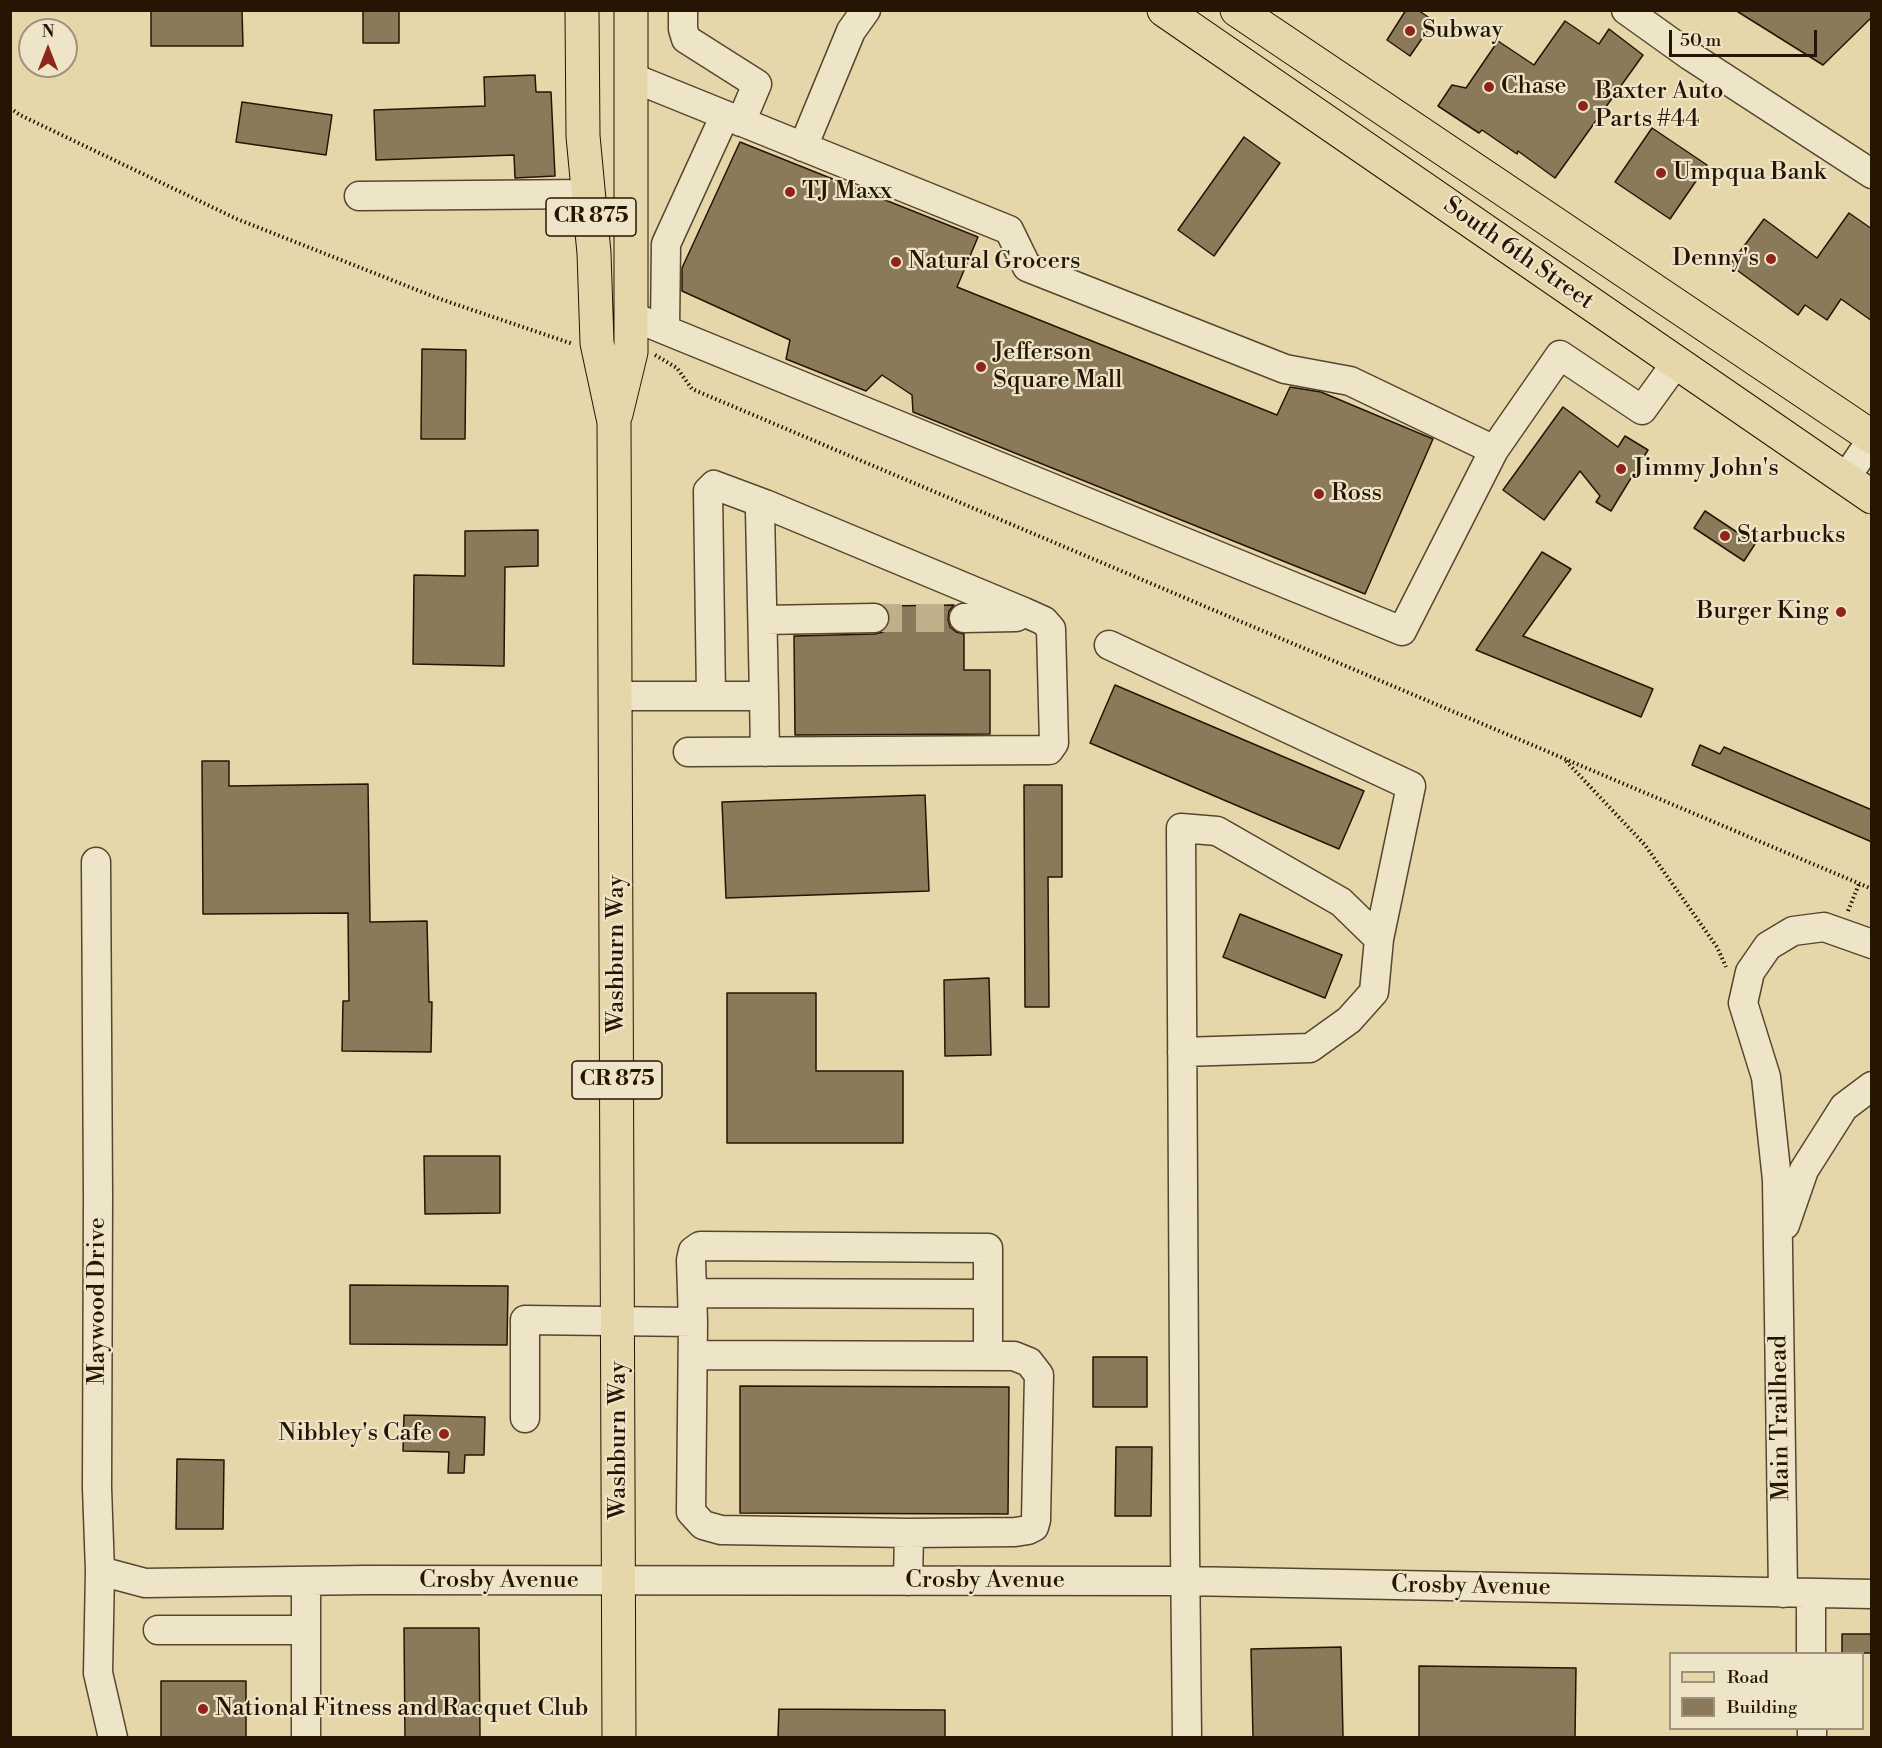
<!DOCTYPE html>
<style>
body{margin:0}
#map{position:relative;width:1882px;height:1748px;overflow:hidden;background:#e5d7aa;font-family:"Libre Bodoni",serif}
canvas{display:block}
.frame{position:absolute;inset:0;border:12px solid #271504;pointer-events:none}
.legend{position:absolute;left:1669px;top:1652px;width:195px;height:78px;box-sizing:border-box;background:#eee5c8;border:2px solid #9e927a;margin:0;padding:8px 10px;list-style:none;font-size:18px;color:#271504}
.legend li{display:flex;align-items:center;gap:12px;height:30px}
.legend b{width:30px;border:2px solid #9e927a}
.north{position:absolute;left:18px;top:18px;width:60px;height:60px;box-sizing:border-box;background:#eee5c8;border:2px solid #9e927a;border-radius:50%;rotate:0deg;font-size:16px;font-weight:700;line-height:24px;text-align:center;color:#271504}
.north::after{content:'';display:block;margin:auto;width:21px;height:27px;background:#8f2418;clip-path:polygon(50% 0,100% 100%,50% 72%,0 100%)}
.scale{position:absolute;left:1669px;top:30px;width:148px;height:27px;box-sizing:border-box;border:3px solid #271504;border-top:0;padding-left:8px;font-size:18px;line-height:21px;white-space:nowrap;color:#271504;-webkit-text-stroke:4px #eee5c8;paint-order:stroke}
</style>
<div id="map">
<canvas width="1882" height="1748"></canvas>
<div class="frame"></div>
<ul class="legend">
<li><b style="height:8px;background:#e5d7aa"></b>Road</li>
<li><b style="height:16px;background:#8a7a5a"></b>Building</li>
</ul>
<div class="north">N</div>
<div class="scale">50 m</div>
</div>
<script>
const ctx = document.querySelector('canvas').getContext('2d');
ctx.lineJoin = 'round';
function fillPath(path, color) { ctx.fillStyle = color; ctx.fill(path, 'evenodd'); }
const shape = rows => new Path2D(rows.map(r => 'M' + r).join(''));
function stroke(path, color, width, dash) { ctx.strokeStyle = color; ctx.lineWidth = width; ctx.lineCap = dash ? 'butt' : 'round'; ctx.setLineDash(dash || []); ctx.stroke(path); }
function drawText(font, color, halo, rows, align = 'center') {
  ctx.font = font + ' "Libre Bodoni",serif'; ctx.lineWidth = 4.5; ctx.setLineDash([]); ctx.textBaseline = 'middle'; ctx.strokeStyle = halo; ctx.fillStyle = color; for (const [text, x, y, turn = 0] of rows) {
    ctx.save(); ctx.translate(x, y); ctx.rotate((+turn || 0) * Math.PI / 180); ctx.textAlign = isNaN(turn) ? turn : align; if (halo) ctx.strokeText(text, 0, 0); ctx.fillText(text, 0, 0); ctx.restore();
  }
}
const building = shape([
 [151,10,242,10,243,46,151,46,151,10],
 [363,10,399,10,399,43,363,43,363,10],
 [1406,10,1418,10,1434,21,1410,56,1387,40,1406,10],
 [1735,10,1872,10,1872,17,1823,65,1735,10],
 [1565,21,1599,44,1609,29,1643,55,1555,178,1518,151,1517,154,1482,130,1479,133,1438,106,1452,85,1466,88,1498,41,1534,65,1565,21],
 [535,75,536,92,551,92,555,176,515,178,514,155,376,160,374,110,485,106,484,77,535,75],
 [242,102,332,115,326,155,236,142,242,102],
 [1652,128,1707,165,1670,219,1615,182,1652,128],
 [1244,137,1280,163,1214,256,1178,230,1244,137],
 [740,142,978,237,957,287,1277,415,1290,387,1321,392,1433,439,1365,594,913,412,912,395,882,375,866,391,786,359,790,340,682,291,682,268,740,142],
 [1849,213,1872,229,1872,321,1841,299,1827,320,1805,305,1798,315,1730,265,1764,219,1817,258,1849,213],
 [422,349,466,350,465,439,421,439,422,349],
 [1563,407,1618,447,1625,436,1648,450,1611,511,1596,502,1600,496,1580,471,1544,520,1503,490,1563,407],
 [1705,511,1755,544,1744,561,1694,528,1705,511],
 [538,530,538,566,505,567,504,666,413,664,414,575,465,576,465,531,538,530],
 [1542,552,1571,569,1523,636,1653,689,1641,717,1476,650,1542,552],
 [954,605,949,611,948,619,950,627,956,632,964,634,964,670,990,670,990,734,795,735,794,636,875,634,883,632,889,625,890,617,888,610,884,606,954,605],
 [1115,685,1364,791,1339,849,1090,743,1115,685],
 [1700,745,1720,754,1724,747,1872,810,1872,842,1692,765,1700,745],
 [202,761,229,761,229,786,368,784,370,922,427,921,429,1002,432,1002,431,1052,342,1051,343,1001,349,1001,348,913,203,914,202,761],
 [1024,785,1062,785,1062,877,1048,877,1049,1007,1025,1007,1024,785],
 [925,795,929,891,726,898,722,802,925,795],
 [1240,914,1342,955,1325,998,1223,957,1240,914],
 [989,978,991,1055,945,1056,944,980,989,978],
 [727,993,816,993,816,1071,903,1071,903,1143,727,1143,727,993],
 [424,1156,500,1156,500,1213,425,1214,424,1156],
 [350,1285,508,1286,507,1345,350,1344,350,1285],
 [1093,1357,1147,1357,1147,1407,1093,1407,1093,1357],
 [740,1386,1009,1387,1008,1514,740,1513,740,1386],
 [404,1415,485,1417,484,1455,465,1455,464,1473,448,1473,449,1452,403,1451,404,1415],
 [1116,1447,1152,1447,1151,1516,1115,1516,1116,1447],
 [177,1459,224,1460,223,1529,176,1529,177,1459],
 [404,1628,479,1628,480,1737,405,1737,404,1628],
 [1842,1634,1872,1634,1872,1653,1842,1653,1842,1634],
 [1341,1647,1343,1737,1253,1737,1251,1649,1341,1647],
 [1419,1666,1576,1668,1575,1737,1419,1737,1419,1666],
 [161,1681,246,1681,246,1737,161,1737,161,1681],
 [779,1709,945,1710,945,1737,778,1737,779,1709]
]);
fillPath(building, '#8a7a5a');
stroke(building, '#271504', 1.5);
stroke(shape([
 [874,618,964,618]
]), '#bfb089', 28, [28, 14]);
const minor = shape([
 [683,10,683,29,686,39,757,84,741,122],
 [1626,10,1689,55,1872,174],
 [631,77,1009,230,1027,267,1032,269,1285,369,1350,381,1494,450,1560,355,1642,410,1676,363],
 [803,147,851,31,866,10],
 [359,196,588,194],
 [631,316,1402,631,1494,450],
 [665,329,666,244,725,115],
 [1845,479,1872,439],
 [964,618,1016,617,1023,613],
 [763,620,874,618],
 [1109,645,1411,786,1379,939],
 [616,696,764,696,765,752],
 [764,696,760,511,765,504],
 [688,752,1049,750,1054,743,1051,629,1044,621,1024,612,765,504,714,485,708,491,711,696],
 [96,862,98,1197,97,1488,100,1571,98,1673,113,1738],
 [1182,1052,1310,1048,1349,1020,1374,992,1379,939,1341,902,1217,831,1181,828,1185,1550,1187,1738],
 [1785,1225,1804,1170,1844,1107,1872,1086],
 [692,1293,988,1294],
 [693,1322,691,1260,693,1251,700,1246,988,1248,988,1356],
 [525,1418,525,1320,693,1322,691,1512,703,1525,721,1530,909,1533,1015,1532,1028,1530,1034,1527,1036,1520,1039,1375,1029,1362,1014,1356,693,1355],
 [100,1571,145,1583,366,1580,1185,1581,1872,1594],
 [306,1581,306,1738],
 [908,1581,909,1533],
 [1783,1593,1777,1180,1766,1077,1743,1003,1750,972,1768,946,1793,931,1824,927,1872,944],
 [1811,1594,1811,1654],
 [158,1630,306,1630],
 [1812,1728,1812,1738]
]);
const major = shape([
 [582,10,583,136,594,253,597,343,614,422,619,1738],
 [1164,10,1872,497],
 [1237,10,1872,437],
 [616,414,631,352,631,10]
]);
stroke(minor, '#56462e', 31);
stroke(major, '#271504', 35);
stroke(shape([
 [10,108,20,115,237,219,440,299,573,344],
 [655,355,677,368,692,389,1872,889],
 [1566,761,1645,845,1717,947,1726,967],
 [1848,911,1859,884]
]), '#271504', 4, [1.5, 3]);
stroke(minor, '#eee5c8', 28);
stroke(major, '#e5d7aa', 33);
for (const [x, y, r, color] of [
 [1410,31,6,"#8f2418"],
 [1489,87,6,"#8f2418"],
 [1583,106,6,"#8f2418"],
 [1661,173,6,"#8f2418"],
 [790,192,6,"#8f2418"],
 [1771,259,6,"#8f2418"],
 [896,262,6,"#8f2418"],
 [981,367,6,"#8f2418"],
 [1621,469,6,"#8f2418"],
 [1319,494,6,"#8f2418"],
 [1725,536,6,"#8f2418"],
 [1841,612,6,"#8f2418"],
 [444,1434,6,"#8f2418"],
 [203,1709,6,"#8f2418"]
]) { const dot = new Path2D(); dot.arc(x, y, r, 0, 2 * Math.PI); ctx.fillStyle = color; ctx.fill(dot); stroke(dot, '#eee5c8', 2); }
for (const [x, y, w] of [
 [591,217,90],
 [617,1080,90]
]) { const box = new Path2D(); box.roundRect(x - w / 2, y - 19, w, 38, 4.5); ctx.fillStyle = '#eee5c8'; ctx.fill(box); stroke(box, '#271504', 1.5); }
drawText('bold 22px', '#271504', null, [
 ["CR 875",591,217],
 ["CR 875",617,1080]
]);
drawText('24px', '#271504', '#eee5c8', [
 ["Subway",1422,31],
 ["Chase",1501,87],
 ["Baxter Auto",1595,92],
 ["Parts #44",1595,120],
 ["Umpqua Bank",1673,173],
 ["TJ Maxx",802,192],
 ["Denny's",1759,259,"right"],
 ["Natural Grocers",908,262],
 ["Jefferson",993,353],
 ["Square Mall",993,381],
 ["Jimmy John's",1633,469],
 ["Ross",1331,494],
 ["Starbucks",1737,536],
 ["Burger King",1829,612,"right"],
 ["Nibbley's Cafe",432,1434,"right"],
 ["National Fitness and Racquet Club",215,1709]
], 'left');
drawText('24px', '#271504', '#eee5c8', [
 ["South 6th Street",1518,254,35],
 ["Washburn Way",617,954,-90],
 ["Maywood Drive",98,1301,-90],
 ["Main Trailhead",1781,1418,-91],
 ["Washburn Way",619,1440,-90],
 ["Crosby Avenue",499,1581],
 ["Crosby Avenue",985,1581],
 ["Crosby Avenue",1471,1587,1]
]);
</script>
